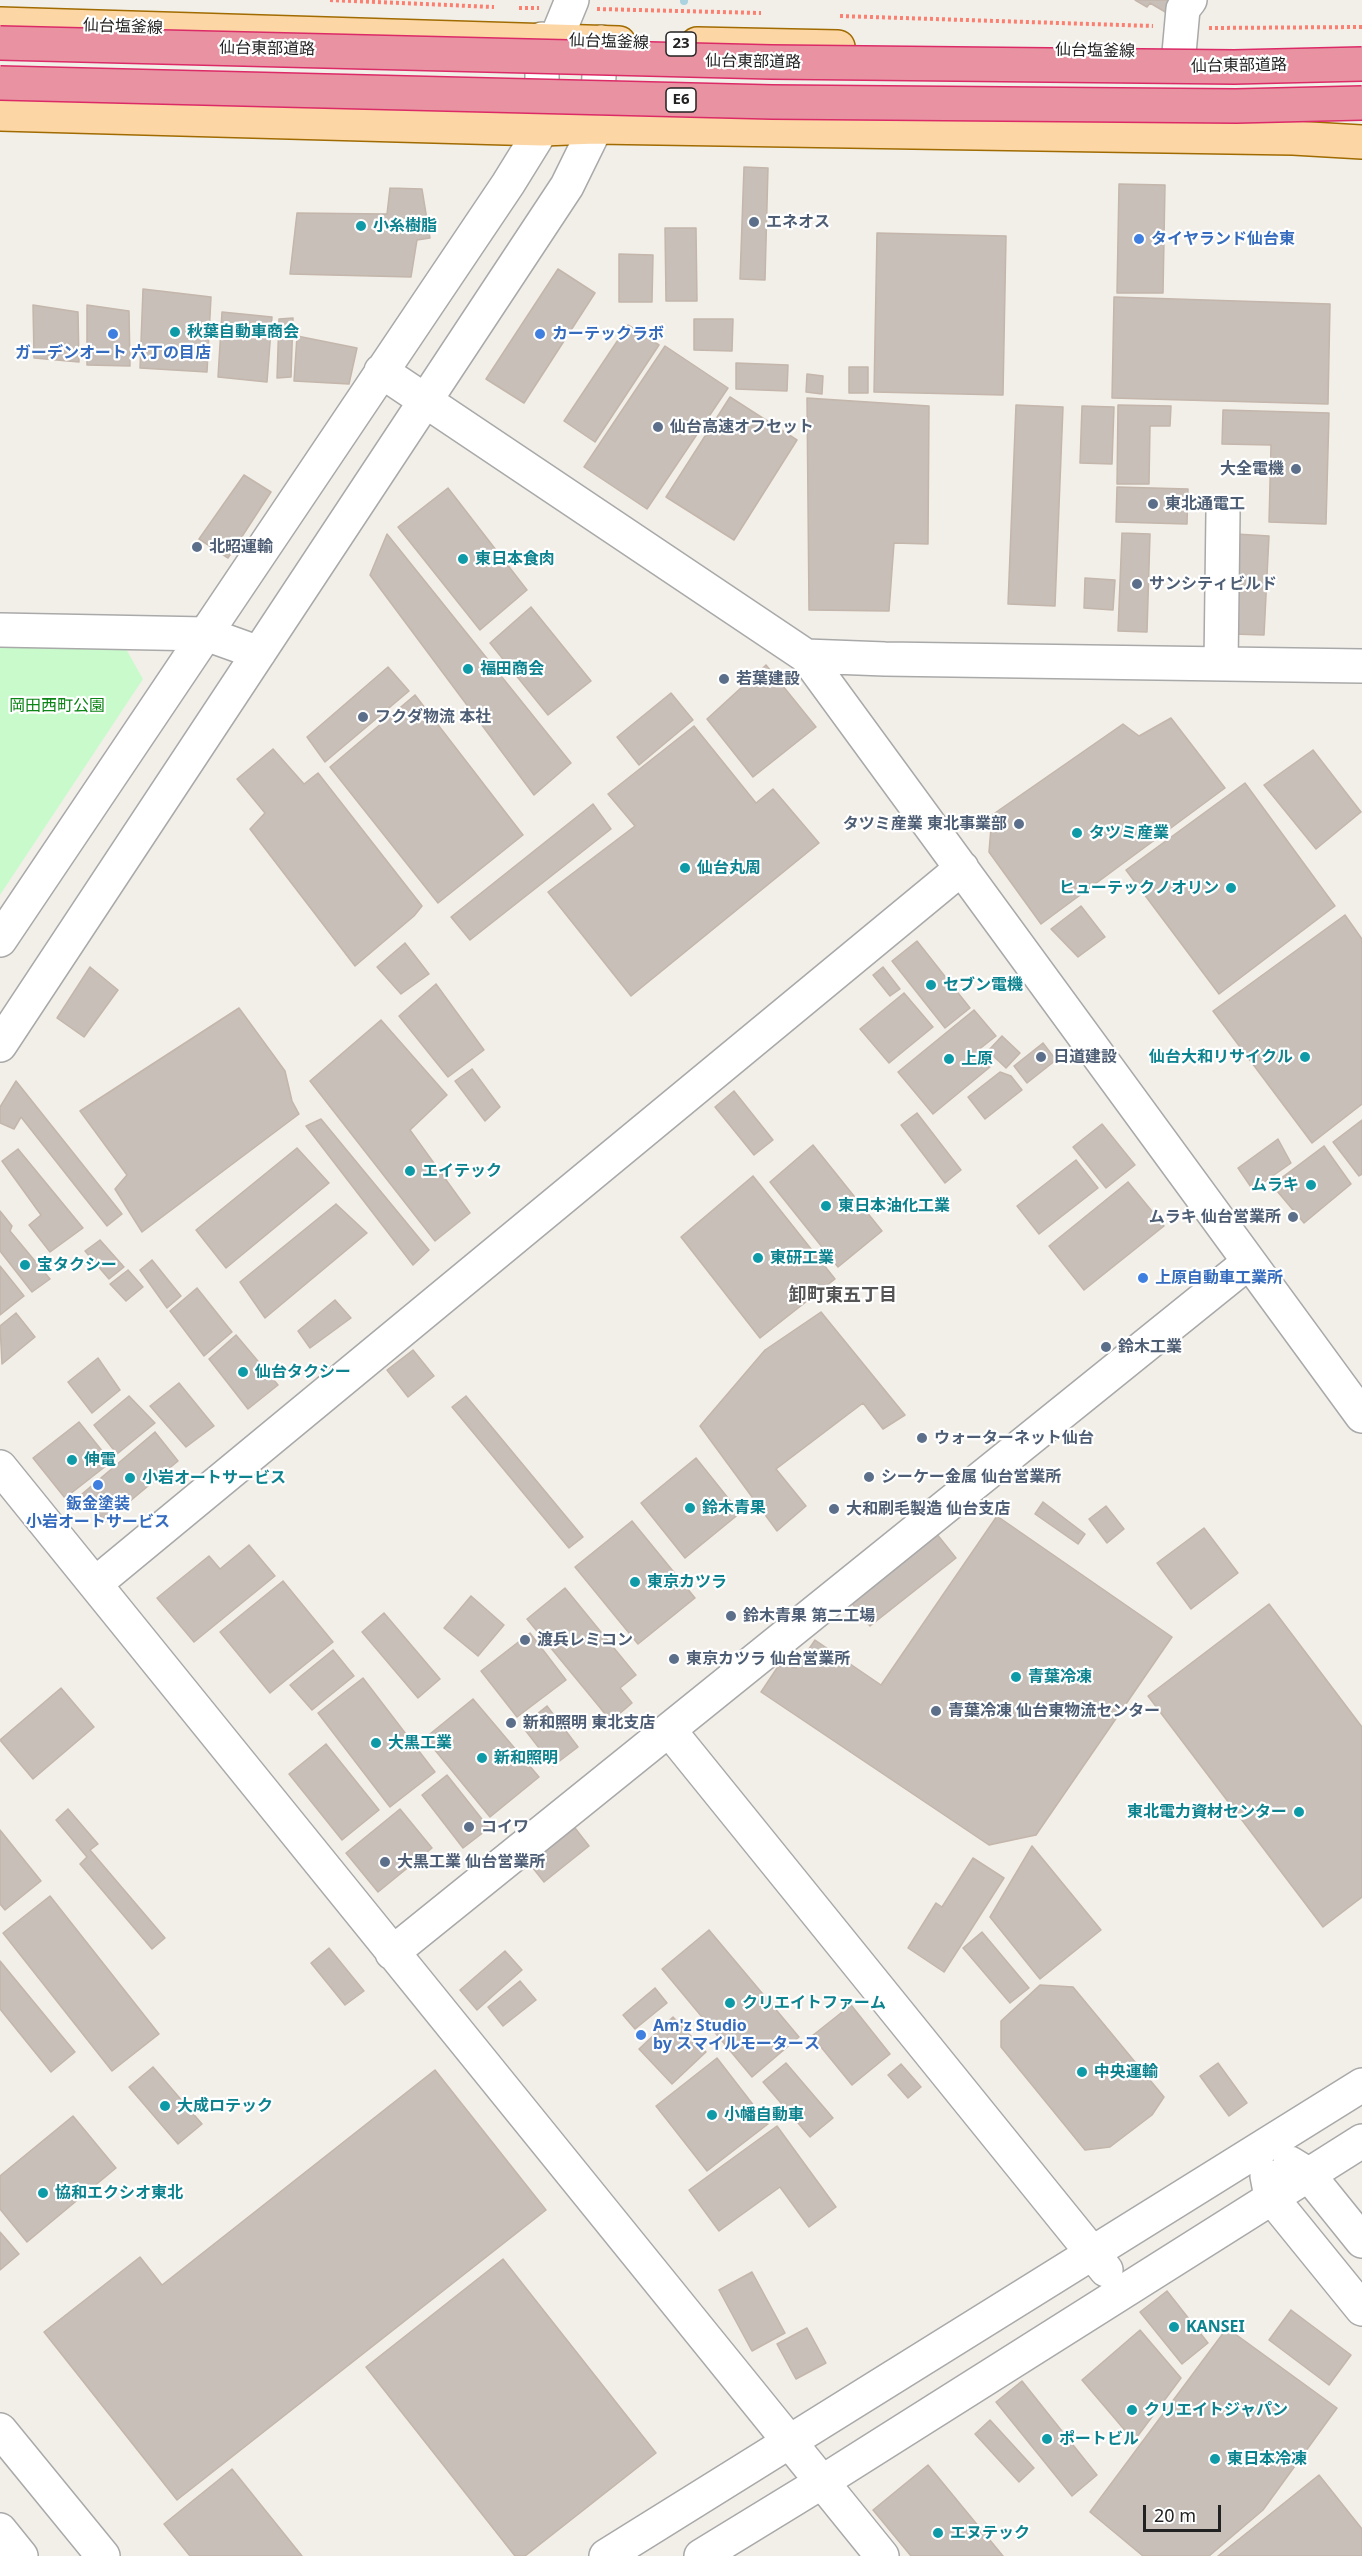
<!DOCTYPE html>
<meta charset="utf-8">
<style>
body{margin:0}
#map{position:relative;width:1362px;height:2556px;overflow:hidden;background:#f2efe9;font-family:"Noto Sans",sans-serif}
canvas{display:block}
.scale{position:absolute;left:1143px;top:2505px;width:78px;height:27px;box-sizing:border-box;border:3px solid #222;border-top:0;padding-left:8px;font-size:18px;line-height:21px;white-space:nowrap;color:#222;-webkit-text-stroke:4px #fff;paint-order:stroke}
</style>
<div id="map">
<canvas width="1362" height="2556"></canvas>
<div class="scale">20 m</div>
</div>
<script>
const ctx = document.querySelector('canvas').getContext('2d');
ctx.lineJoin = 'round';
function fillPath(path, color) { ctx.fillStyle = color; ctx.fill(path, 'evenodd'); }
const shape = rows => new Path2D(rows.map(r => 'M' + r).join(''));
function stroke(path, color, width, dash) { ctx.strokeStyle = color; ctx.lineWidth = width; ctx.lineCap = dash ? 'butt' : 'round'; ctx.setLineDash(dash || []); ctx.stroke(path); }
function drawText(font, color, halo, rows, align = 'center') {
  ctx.font = font + ' "Noto Sans","Noto Sans JP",sans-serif'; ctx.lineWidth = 4.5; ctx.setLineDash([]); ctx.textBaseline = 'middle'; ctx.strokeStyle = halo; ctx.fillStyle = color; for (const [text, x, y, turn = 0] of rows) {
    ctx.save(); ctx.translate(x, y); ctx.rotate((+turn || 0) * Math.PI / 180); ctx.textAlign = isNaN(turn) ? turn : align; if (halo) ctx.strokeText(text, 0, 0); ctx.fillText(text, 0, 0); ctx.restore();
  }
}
fillPath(shape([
 [0,647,126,649,143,679,0,895]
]), '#c8facc');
stroke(shape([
 [684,1,684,0]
]), '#aad3df', 8);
const building = shape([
 [1135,0,1174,0,1167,13,1150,3,1147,7,1135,0],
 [744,167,768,168,765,280,740,279,744,167],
 [1119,184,1165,185,1163,293,1117,293,1119,184],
 [390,188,422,189,430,238,417,240,411,277,290,274,297,213,387,214,390,188],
 [665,228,696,228,697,301,666,301,665,228],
 [877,233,1006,236,1003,395,874,392,877,233],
 [619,254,653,255,652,302,619,302,619,254],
 [558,269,595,293,524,403,486,379,558,269],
 [143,289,211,297,207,372,140,368,143,289],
 [1114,297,1330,304,1328,404,1112,398,1114,297],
 [33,305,78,312,79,362,34,358,33,305],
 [87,305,129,311,130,366,87,365,87,305],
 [222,312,272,317,267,382,218,377,222,312],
 [293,318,291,377,277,378,279,319,293,318],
 [694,319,733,319,732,351,694,350,694,319],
 [628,325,659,345,595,442,564,421,628,325],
 [297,336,357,348,349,384,294,381,297,336],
 [665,346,728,388,647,509,584,467,665,346],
 [736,363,788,365,787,391,736,389,736,363],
 [849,367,868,367,868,393,849,393,849,367],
 [807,374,823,376,822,394,806,392,807,374],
 [730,397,797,440,734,540,666,497,730,397],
 [807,398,929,406,928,544,894,543,889,611,809,610,807,398],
 [1016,405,1063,407,1055,606,1008,604,1016,405],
 [1118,405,1171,406,1170,426,1150,426,1149,484,1117,484,1118,405],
 [1082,406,1114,407,1112,464,1080,463,1082,406],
 [1223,410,1329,413,1326,524,1269,522,1271,445,1222,444,1223,410],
 [244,475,271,492,228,558,199,539,244,475],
 [1117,487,1188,489,1187,524,1116,522,1117,487],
 [448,488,527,590,480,630,398,527,448,488],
 [1122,533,1150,534,1147,632,1118,631,1122,533],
 [387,534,571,763,534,795,370,575,387,534],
 [1236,534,1269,536,1264,635,1232,634,1236,534],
 [1085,578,1115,580,1113,610,1084,608,1085,578],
 [531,607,591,681,548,715,490,643,531,607],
 [766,665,816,727,753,777,707,719,766,665],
 [388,667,409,691,325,762,307,737,388,667],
 [671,693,693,720,639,765,617,737,671,693],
 [415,695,523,835,438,903,330,767,415,695],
 [1171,718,1225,788,1041,924,989,852,992,815,1123,724,1139,736,1171,718],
 [694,726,756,803,773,789,819,843,631,996,548,892,635,826,608,794,694,726],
 [273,749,304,784,318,773,422,906,414,916,355,966,250,829,265,813,237,779,273,749],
 [1313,750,1361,812,1316,849,1264,785,1313,750],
 [1245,783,1335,906,1219,994,1126,870,1245,783],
 [593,804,611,829,470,940,451,917,593,804],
 [1081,906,1105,937,1078,957,1051,929,1081,906],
 [1345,915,1362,939,1362,1104,1312,1143,1213,1011,1345,915],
 [917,941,970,1008,945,1028,892,961,917,941],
 [405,943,429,974,401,994,377,967,405,943],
 [90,967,118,990,84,1037,57,1018,90,967],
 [883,967,900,989,890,996,873,975,883,967],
 [436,984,484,1050,448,1077,399,1016,436,984],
 [904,993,933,1027,889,1063,860,1029,904,993],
 [239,1008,285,1071,292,1101,299,1114,142,1232,115,1189,127,1175,80,1111,239,1008],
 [974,1010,996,1036,977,1051,990,1067,933,1114,898,1072,974,1010],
 [381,1020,447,1095,410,1130,470,1213,435,1241,310,1081,381,1020],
 [1002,1036,1020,1053,1006,1068,988,1051,1002,1036],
 [1043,1043,1056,1060,1027,1083,1014,1066,1043,1043],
 [472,1069,500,1107,485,1121,455,1081,472,1069],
 [1000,1072,1011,1076,1022,1090,985,1119,968,1097,1000,1072],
 [16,1081,122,1214,107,1226,21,1117,14,1129,0,1123,0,1107,16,1081],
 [734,1091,773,1140,754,1155,715,1107,734,1091],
 [917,1113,961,1170,945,1183,901,1125,917,1113],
 [321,1119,429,1250,413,1265,306,1126,321,1119],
 [1362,1120,1362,1174,1359,1176,1333,1142,1362,1120],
 [1102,1124,1135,1165,1106,1188,1073,1147,1102,1124],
 [1278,1139,1291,1163,1253,1190,1238,1168,1278,1139],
 [813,1145,882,1231,838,1267,770,1182,813,1145],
 [1324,1146,1351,1184,1304,1223,1272,1185,1324,1146],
 [297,1148,329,1183,226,1268,196,1230,297,1148],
 [18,1149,83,1228,50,1252,29,1225,41,1215,2,1161,18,1149],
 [1076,1160,1098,1188,1039,1234,1017,1206,1076,1160],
 [753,1176,835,1279,760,1338,681,1237,753,1176],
 [1128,1182,1164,1226,1084,1290,1049,1246,1128,1182],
 [336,1204,367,1233,265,1318,240,1282,336,1204],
 [0,1211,12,1226,10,1231,50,1279,32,1292,0,1251,0,1211],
 [100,1240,124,1267,109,1279,85,1251,100,1240],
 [152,1260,181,1296,167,1308,140,1270,152,1260],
 [0,1266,24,1296,0,1315,0,1266],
 [128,1270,143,1287,126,1301,110,1284,128,1270],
 [197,1288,232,1332,204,1356,170,1311,197,1288],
 [335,1300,351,1318,310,1348,298,1331,335,1300],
 [821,1312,905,1415,883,1429,863,1403,776,1469,806,1506,777,1531,700,1426,765,1350,821,1312],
 [16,1313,35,1337,2,1364,0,1326,16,1313],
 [236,1335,278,1385,248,1409,209,1359,236,1335],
 [413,1350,434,1376,408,1397,387,1370,413,1350],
 [98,1358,120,1390,92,1413,68,1382,98,1358],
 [179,1383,214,1426,186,1447,150,1406,179,1383],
 [129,1396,155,1423,117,1454,94,1425,129,1396],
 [466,1396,583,1537,569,1548,452,1407,466,1396],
 [79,1422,111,1462,65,1498,33,1458,79,1422],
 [155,1432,178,1461,105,1522,82,1494,155,1432],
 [696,1458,740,1513,685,1558,641,1503,696,1458],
 [1043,1502,1085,1534,1078,1544,1035,1514,1043,1502],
 [1106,1506,1124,1529,1107,1543,1089,1519,1106,1506],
 [997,1516,1172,1637,1036,1835,989,1845,761,1692,779,1665,796,1668,815,1640,881,1685,997,1516],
 [632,1521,695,1598,638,1644,575,1567,632,1521],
 [1204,1528,1238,1573,1191,1609,1157,1563,1204,1528],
 [936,1533,956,1558,870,1626,850,1601,936,1533],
 [249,1545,275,1576,194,1642,157,1598,209,1556,220,1569,249,1545],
 [283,1581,333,1642,270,1693,220,1632,283,1581],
 [565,1588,636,1675,620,1688,632,1703,611,1721,527,1619,565,1588],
 [471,1596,504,1625,478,1656,444,1628,471,1596],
 [1269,1604,1362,1727,1362,1897,1323,1927,1148,1696,1269,1604],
 [384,1613,440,1679,418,1698,362,1632,384,1613],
 [530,1633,566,1680,517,1717,481,1671,530,1633],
 [333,1650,354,1676,312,1710,290,1685,333,1650],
 [363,1678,435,1772,390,1807,318,1713,363,1678],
 [61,1688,94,1727,33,1779,0,1740,61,1688],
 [473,1699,539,1777,490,1817,425,1738,473,1699],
 [547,1706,578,1747,553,1766,522,1726,547,1706],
 [326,1744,379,1810,342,1840,289,1774,326,1744],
 [447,1775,489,1828,463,1848,422,1795,447,1775],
 [68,1809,98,1844,90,1850,165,1938,152,1949,80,1864,87,1857,56,1820,68,1809],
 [400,1809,432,1848,378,1892,346,1853,400,1809],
 [575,1828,589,1846,544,1882,529,1863,575,1828],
 [0,1830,41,1881,5,1910,0,1904,0,1830],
 [1032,1846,1101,1930,1040,1979,990,1917,1032,1846],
 [973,1858,1004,1878,944,1972,908,1948,936,1903,942,1907,973,1858],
 [50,1896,159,2034,112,2071,3,1933,50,1896],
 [709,1930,799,2037,752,2077,662,1969,709,1930],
 [982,1932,1029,1988,1010,2003,963,1948,982,1932],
 [329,1948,364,1991,345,2005,311,1963,329,1948],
 [505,1951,522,1970,477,2010,460,1990,505,1951],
 [0,1961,75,2052,51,2072,0,2009,0,1961],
 [520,1981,536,2000,503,2026,488,2007,520,1981],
 [1040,1985,1073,1987,1164,2097,1152,2115,1110,2147,1085,2150,1001,2047,1001,2021,1040,1985],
 [655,1988,667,2003,635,2029,623,2015,655,1988],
 [851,2005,890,2054,852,2085,812,2036,851,2005],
 [673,2017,706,2052,672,2084,639,2049,673,2017],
 [717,2058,768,2124,707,2171,656,2106,717,2058],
 [786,2063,833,2118,810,2137,763,2082,786,2063],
 [1218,2063,1247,2103,1229,2116,1200,2076,1218,2063],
 [901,2064,921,2087,908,2098,888,2075,901,2064],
 [153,2067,202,2124,178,2144,129,2087,153,2067],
 [435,2070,546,2210,177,2500,44,2332,140,2257,162,2285,435,2070],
 [73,2116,116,2168,27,2242,0,2209,0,2176,73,2116],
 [777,2126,836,2207,809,2227,780,2187,719,2231,689,2190,777,2126],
 [0,2232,19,2254,0,2270,0,2232],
 [503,2259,656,2453,525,2556,515,2556,366,2367,503,2259],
 [752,2272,785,2333,752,2351,719,2290,752,2272],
 [1167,2291,1208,2343,1182,2364,1140,2312,1167,2291],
 [1291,2310,1351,2355,1329,2385,1269,2340,1291,2310],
 [807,2328,826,2363,796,2379,777,2344,807,2328],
 [1227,2328,1337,2408,1263,2510,1209,2556,1143,2556,1090,2512,1227,2328],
 [1140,2330,1181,2378,1134,2441,1082,2380,1140,2330],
 [1022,2381,1097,2475,1072,2496,996,2402,1022,2381],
 [990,2420,1034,2468,1019,2482,975,2434,990,2420],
 [928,2465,1003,2556,911,2556,873,2510,928,2465],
 [232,2469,302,2556,190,2556,164,2524,232,2469],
 [1319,2475,1362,2529,1362,2556,1218,2556,1319,2475]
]);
fillPath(building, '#c7bfb8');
stroke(building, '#c4b6ab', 1.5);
const minor = shape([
 [556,39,572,0],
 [1179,53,1183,9,1190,0],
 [381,371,806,656,1362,1416],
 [0,630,206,634,259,653],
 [806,656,885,659,1362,666],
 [1221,664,1223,513],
 [0,940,508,184,542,129,542,39],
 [0,1045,567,186,596,127,601,42],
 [0,1467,882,2556],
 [95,1584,962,868],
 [669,1730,1106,2270],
 [392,1953,1249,1262],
 [1290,2163,1308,2174,1362,2241],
 [1267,2176,1271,2197,1362,2309],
 [0,2430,103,2556],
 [0,2530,21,2556],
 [606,2556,1362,2085],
 [701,2556,822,2482,1362,2141]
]);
const major = shape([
 [0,24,619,43],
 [697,44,838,47],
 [0,114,542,129,596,127,1293,138,1362,142]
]);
stroke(minor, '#a9a9a9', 36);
stroke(major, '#a06b00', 36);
stroke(shape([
 [330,0,494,7],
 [519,8,539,8],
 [597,9,761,13],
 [840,16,1153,26],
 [1209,28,1362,27]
]), '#fa8072', 4, [3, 3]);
stroke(minor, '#fff', 33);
stroke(major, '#fcd6a4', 33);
const highwayBridge = shape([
 [0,43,771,62,1234,67,1362,64],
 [0,83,772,102,1236,106,1362,103]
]);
stroke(highwayBridge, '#dc2a67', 36, []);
stroke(highwayBridge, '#e892a2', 33);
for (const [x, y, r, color] of [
 [754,222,6,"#5c6f8a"],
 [361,226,6,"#0f9aa8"],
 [1139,239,6,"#3f7fe0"],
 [175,332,6,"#0f9aa8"],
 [113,334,6,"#3f7fe0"],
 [540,334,6,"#3f7fe0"],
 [658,427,6,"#5c6f8a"],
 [1296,469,6,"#5c6f8a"],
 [1153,504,6,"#5c6f8a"],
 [197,547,6,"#5c6f8a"],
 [463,559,6,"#0f9aa8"],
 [1137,584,6,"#5c6f8a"],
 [468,669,6,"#0f9aa8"],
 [724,679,6,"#5c6f8a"],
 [363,717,6,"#5c6f8a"],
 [1019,824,6,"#5c6f8a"],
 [1077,833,6,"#0f9aa8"],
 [685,868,6,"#0f9aa8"],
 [1231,888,6,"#0f9aa8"],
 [931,985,6,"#0f9aa8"],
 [1041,1057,6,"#5c6f8a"],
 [1305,1057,6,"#0f9aa8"],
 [949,1059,6,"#0f9aa8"],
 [410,1171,6,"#0f9aa8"],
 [1311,1185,6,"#0f9aa8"],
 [826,1206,6,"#0f9aa8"],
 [1293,1217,6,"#5c6f8a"],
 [758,1258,6,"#0f9aa8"],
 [25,1265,6,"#0f9aa8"],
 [1143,1278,6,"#3f7fe0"],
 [1106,1347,6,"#5c6f8a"],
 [243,1372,6,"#0f9aa8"],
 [922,1438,6,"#5c6f8a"],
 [72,1460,6,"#0f9aa8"],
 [869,1477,6,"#5c6f8a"],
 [130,1478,6,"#0f9aa8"],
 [98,1485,6,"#3f7fe0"],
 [690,1508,6,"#0f9aa8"],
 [834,1509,6,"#5c6f8a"],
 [635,1582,6,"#0f9aa8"],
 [731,1616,6,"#5c6f8a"],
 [525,1640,6,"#5c6f8a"],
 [674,1659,6,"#5c6f8a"],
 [1016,1677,6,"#0f9aa8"],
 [936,1711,6,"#5c6f8a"],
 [511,1723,6,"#5c6f8a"],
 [376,1743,6,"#0f9aa8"],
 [482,1758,6,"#0f9aa8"],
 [1299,1812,6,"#0f9aa8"],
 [469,1827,6,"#5c6f8a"],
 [385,1862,6,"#5c6f8a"],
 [730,2003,6,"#0f9aa8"],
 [641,2035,6,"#3f7fe0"],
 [1082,2072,6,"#0f9aa8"],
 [165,2106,6,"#0f9aa8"],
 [712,2115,6,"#0f9aa8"],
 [43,2193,6,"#0f9aa8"],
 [1174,2327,6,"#0f9aa8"],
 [1132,2410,6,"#0f9aa8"],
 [1047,2439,6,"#0f9aa8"],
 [1215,2459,6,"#0f9aa8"],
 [938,2533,6,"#0f9aa8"]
]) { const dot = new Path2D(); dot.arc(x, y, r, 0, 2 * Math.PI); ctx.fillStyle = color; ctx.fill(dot); stroke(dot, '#fff', 2); }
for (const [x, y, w] of [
 [681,44,30],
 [681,100,30]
]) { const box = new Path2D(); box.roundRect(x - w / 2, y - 12, w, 24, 4.5); ctx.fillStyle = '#fff'; ctx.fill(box); stroke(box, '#222', 1.5); }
drawText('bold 15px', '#222', null, [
 ["23",681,44],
 ["E6",681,100]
]);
drawText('16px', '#222', '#fff', [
 ["仙台塩釜線",123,27,2],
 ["仙台塩釜線",609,42,2],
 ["仙台東部道路",267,49,1],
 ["仙台塩釜線",1095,51,1],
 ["仙台東部道路",753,62,1],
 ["仙台東部道路",1239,66,-1]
]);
drawText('bold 16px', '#4e5e75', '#fff', [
 ["エネオス",766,222],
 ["仙台高速オフセット",670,427],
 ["大全電機",1284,469,"right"],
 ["東北通電工",1165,504],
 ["北昭運輸",209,547],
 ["サンシティビルド",1149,584],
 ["若葉建設",736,679],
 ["フクダ物流 本社",375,717],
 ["タツミ産業 東北事業部",1007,824,"right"],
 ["日道建設",1053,1057],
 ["ムラキ 仙台営業所",1281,1217,"right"],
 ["鈴木工業",1118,1347],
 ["ウォーターネット仙台",934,1438],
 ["シーケー金属 仙台営業所",881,1477],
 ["大和刷毛製造 仙台支店",846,1509],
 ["鈴木青果 第二工場",743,1616],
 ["渡兵レミコン",537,1640],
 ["東京カツラ 仙台営業所",686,1659],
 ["青葉冷凍 仙台東物流センター",948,1711],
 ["新和照明 東北支店",523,1723],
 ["コイワ",481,1827],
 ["大黒工業 仙台営業所",397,1862]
], 'left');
drawText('bold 16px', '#0d838f', '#fff', [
 ["小糸樹脂",373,226],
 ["秋葉自動車商会",187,332],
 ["東日本食肉",475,559],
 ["福田商会",480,669],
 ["タツミ産業",1089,833],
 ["仙台丸周",697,868],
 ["ヒューテックノオリン",1219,888,"right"],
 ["セブン電機",943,985],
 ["仙台大和リサイクル",1293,1057,"right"],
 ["上原",961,1059],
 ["エイテック",422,1171],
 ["ムラキ",1299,1185,"right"],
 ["東日本油化工業",838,1206],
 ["東研工業",770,1258],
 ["宝タクシー",37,1265],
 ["仙台タクシー",255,1372],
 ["伸電",84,1460],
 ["小岩オートサービス",142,1478],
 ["鈴木青果",702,1508],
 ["東京カツラ",647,1582],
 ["青葉冷凍",1028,1677],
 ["大黒工業",388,1743],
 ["新和照明",494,1758],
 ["東北電力資材センター",1287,1812,"right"],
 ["クリエイトファーム",742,2003],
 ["中央運輸",1094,2072],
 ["大成ロテック",177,2106],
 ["小幡自動車",724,2115],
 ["協和エクシオ東北",55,2193],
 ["KANSEI",1186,2327],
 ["クリエイトジャパン",1144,2410],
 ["ポートビル",1059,2439],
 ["東日本冷凍",1227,2459],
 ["エヌテック",950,2533]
], 'left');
drawText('bold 16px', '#366cbe', '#fff', [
 ["タイヤランド仙台東",1151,239],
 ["カーテックラボ",552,334],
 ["ガーデンオート 六丁の目店",113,353,"center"],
 ["上原自動車工業所",1155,1278],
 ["鈑金塗装",98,1504,"center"],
 ["小岩オートサービス",98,1522,"center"],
 ["Am'z Studio",653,2026],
 ["by スマイルモータース",653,2044]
], 'left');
drawText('16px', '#0c8416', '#fff', [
 ["岡田西町公園",57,706]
]);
drawText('bold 18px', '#555', '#fff', [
 ["卸町東五丁目",843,1296]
]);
</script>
